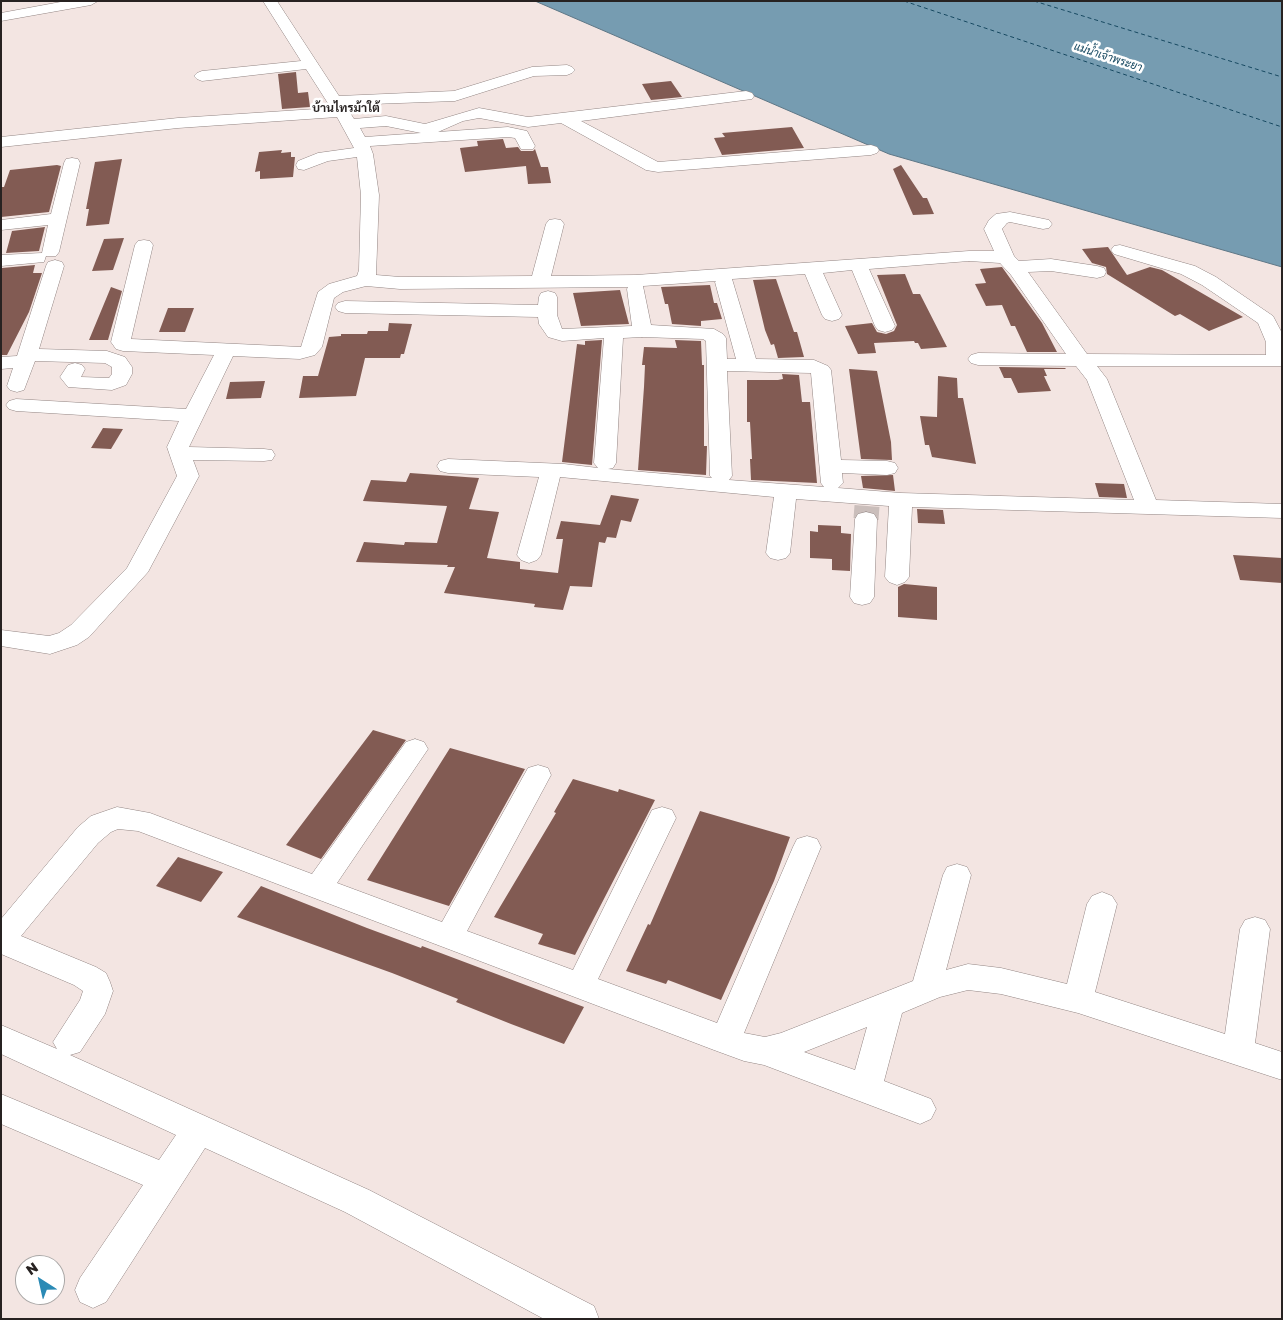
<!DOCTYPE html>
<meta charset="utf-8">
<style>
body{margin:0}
#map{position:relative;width:1283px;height:1320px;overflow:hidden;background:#f3e5e2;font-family:"Golos Text",sans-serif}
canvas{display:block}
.frame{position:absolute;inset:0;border:2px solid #272221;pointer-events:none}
.north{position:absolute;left:15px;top:1255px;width:50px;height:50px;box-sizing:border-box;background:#fff;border:1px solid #a9a7a6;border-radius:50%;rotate:325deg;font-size:14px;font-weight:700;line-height:20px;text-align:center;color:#272221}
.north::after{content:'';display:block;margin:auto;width:18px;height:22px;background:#2a8ab5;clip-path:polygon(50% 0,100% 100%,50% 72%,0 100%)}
</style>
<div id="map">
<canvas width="1283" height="1320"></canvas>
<div class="frame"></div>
<div class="north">N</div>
</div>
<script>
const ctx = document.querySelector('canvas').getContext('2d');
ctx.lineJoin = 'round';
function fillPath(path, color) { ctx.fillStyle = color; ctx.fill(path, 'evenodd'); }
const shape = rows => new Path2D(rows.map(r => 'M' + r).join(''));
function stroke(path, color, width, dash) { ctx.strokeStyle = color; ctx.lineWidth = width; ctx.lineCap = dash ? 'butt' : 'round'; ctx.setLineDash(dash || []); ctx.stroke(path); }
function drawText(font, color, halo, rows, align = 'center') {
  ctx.font = font + ' "Golos Text",Sarabun,sans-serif'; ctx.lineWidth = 5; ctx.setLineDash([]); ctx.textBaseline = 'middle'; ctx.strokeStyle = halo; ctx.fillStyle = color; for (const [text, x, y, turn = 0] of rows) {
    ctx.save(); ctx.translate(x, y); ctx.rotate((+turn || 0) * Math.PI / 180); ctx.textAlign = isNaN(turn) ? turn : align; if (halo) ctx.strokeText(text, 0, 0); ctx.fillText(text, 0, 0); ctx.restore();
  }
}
const water = shape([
 [535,1,1282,1,1282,267,889,154,535,1]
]);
fillPath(water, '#769cb1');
stroke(water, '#5e7786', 1);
stroke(shape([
 [904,1,1282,127],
 [1034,1,1282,77]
]), '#174961', 1, [4, 3]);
fillPath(shape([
 [296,72,298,93,308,92,310,107,282,109,278,74],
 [671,81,682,97,651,100,642,84],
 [792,127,804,148,722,155,714,138,725,137,722,133],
 [503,139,506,148,518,147,521,151,533,151,535,149,541,167,548,167,551,183,528,184,526,166,465,172,460,148,478,146,477,141],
 [282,150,281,153,291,152,291,157,295,157,293,177,260,179,260,171,255,172,259,152],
 [122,159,109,224,86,226,89,209,86,209,95,162],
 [57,165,61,166,49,212,1,217,1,187,4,187,10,170],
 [901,165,923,198,927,198,934,214,913,215,893,169],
 [45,227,39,251,6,253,12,231],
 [124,238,113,270,92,271,104,239],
 [1108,247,1127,275,1150,267,1162,270,1243,317,1209,331,1180,314,1175,316,1107,274,1106,267,1092,263,1082,249],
 [35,265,33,273,42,273,29,312,7,355,1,355,2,268],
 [1002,267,1042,323,1057,352,1027,352,1015,326,1011,326,1002,305,986,306,975,284,986,283,980,269],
 [905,274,913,294,920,294,947,347,921,349,918,343,915,343,914,341,874,343,876,353,858,354,845,326,872,323,877,332,886,334,894,331,897,325,877,275],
 [776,279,794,332,797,332,804,357,778,358,774,344,771,345,765,330,753,280],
 [710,285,714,303,717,303,722,319,701,321,701,326,672,324,668,304,665,304,661,287],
 [111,287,122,291,108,340,89,340],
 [620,290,629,324,581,326,573,293],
 [168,308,194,308,185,332,159,332],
 [389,323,412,324,404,354,401,354,400,358,365,358,356,396,299,398,303,376,318,376,329,337,341,336,341,334,367,334,368,331,388,331],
 [602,340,592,465,562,462,577,344,585,345,585,341],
 [675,340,701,341,702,365,704,365,704,446,707,446,706,475,638,470,644,387,645,365,642,365,644,347,677,348],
 [999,367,1065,368,1066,369,1044,369,1047,376,1044,376,1051,391,1018,393,1011,378,1004,378],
 [849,369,877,371,891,442,892,460,861,459],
 [782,374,799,375,802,402,810,402,817,483,751,480,750,459,752,459,750,422,747,422,747,380,778,380,783,379],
 [938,376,957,378,958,398,963,398,976,464,932,457,929,445,925,445,920,416,937,417],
 [265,381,261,398,226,399,230,382],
 [103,428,123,429,111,449,91,448],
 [410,473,479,478,469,509,499,512,487,558,520,562,520,569,558,573,563,539,556,539,561,521,600,525,611,495,639,499,631,522,621,520,616,538,607,537,605,543,599,542,592,587,570,586,563,610,534,607,535,604,444,593,455,567,447,567,448,565,356,562,364,542,404,545,405,542,437,543,447,506,363,501,371,480,406,482],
 [893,475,895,491,863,488,861,476],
 [1095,483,1124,484,1127,498,1099,497],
 [917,509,943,510,945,524,918,523],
 [818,525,841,526,841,533,851,534,850,571,832,570,832,559,810,558,810,531,818,532],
 [1233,555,1282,558,1282,583,1240,580],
 [904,584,937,587,937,620,898,617,898,587],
 [373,730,406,740,321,859,286,845],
 [450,748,525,769,449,906,367,880],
 [573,779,618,792,619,789,655,800,575,955,538,944,543,934,494,917,556,813,554,812],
 [700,811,790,837,774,881,721,1000,668,980,666,984,626,971,648,924,650,925],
 [178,857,223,872,201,902,156,886],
 [261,886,367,928,421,948,422,946,584,1007,564,1044,511,1024,456,1002,458,999,392,973,237,917]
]), '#825b53');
stroke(shape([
 [866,519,867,506]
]), '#cabebb', 25, [25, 12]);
const minor = shape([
 [66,1,98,1,91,5,1,21,1,13,66,1],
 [263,1,277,1,339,96,454,91,532,67,567,65,572,67,575,70,572,73,567,75,534,76,455,101,345,105,354,119,386,116,425,124,479,108,528,117,746,91,752,93,754,96,752,99,581,121,658,162,871,145,877,147,879,150,877,153,871,155,658,172,646,170,561,123,528,127,479,118,463,121,438,132,508,127,527,131,535,146,533,149,521,149,515,138,508,137,370,146,373,154,379,195,376,275,400,277,532,276,546,224,549,220,555,219,561,220,564,224,551,276,636,275,969,251,994,251,984,229,989,220,996,214,1010,212,1049,220,1052,224,1049,228,1043,229,1010,222,1007,223,1002,229,1014,256,1019,261,1051,259,1097,266,1104,268,1106,272,1104,276,1097,278,1051,271,1028,272,1087,354,1266,355,1266,342,1258,323,1202,285,1181,274,1114,254,1111,250,1114,246,1120,245,1195,266,1216,277,1273,316,1282,333,1282,366,1097,366,1107,379,1156,500,1282,504,1282,518,912,507,909,577,905,582,897,585,889,582,885,577,889,506,796,499,790,553,786,558,778,560,770,558,766,553,774,497,560,477,541,555,537,560,529,563,521,560,517,555,539,477,448,473,440,471,437,466,440,461,448,459,564,464,598,468,594,463,604,338,562,341,548,337,539,324,538,317,345,313,338,311,335,307,338,303,345,301,538,305,539,297,541,293,548,291,555,293,557,297,557,315,562,329,632,326,627,289,628,287,400,289,366,286,343,292,334,298,322,347,315,355,300,359,233,356,189,447,264,449,272,450,275,455,272,460,264,461,193,460,199,476,148,572,89,637,77,645,50,654,1,646,1,630,49,636,59,633,71,625,127,568,177,476,167,447,179,421,16,411,9,409,6,405,9,401,16,399,186,409,214,355,123,351,116,349,111,342,135,245,138,241,144,240,150,241,153,245,131,339,301,347,318,292,329,284,357,276,359,270,361,195,357,157,328,161,304,170,298,169,296,165,298,161,318,153,354,148,337,117,178,128,1,147,1,137,178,118,331,108,306,69,202,81,197,79,194,76,197,73,202,71,301,61,263,1],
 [386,126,421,133,365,137,360,128,386,126],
 [969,261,1000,263,1011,275,1066,354,978,353,971,355,968,359,971,363,978,365,1076,366,1087,380,1134,500,901,493,838,488,843,483,842,473,887,475,895,473,898,468,895,463,887,461,841,460,831,370,828,366,814,360,756,359,732,279,805,274,822,315,825,319,832,321,839,319,842,315,823,273,852,270,875,326,878,330,885,332,892,330,895,326,869,269,969,261],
 [716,281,715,282,736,359,727,359,726,338,723,334,714,329,651,325,643,286,716,281],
 [642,337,703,339,706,341,710,476,712,478,608,469,613,468,616,463,623,338,642,337],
 [727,371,811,373,821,483,824,487,729,480,732,476,727,371],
 [72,158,78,159,80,163,59,252,56,256,46,256,44,262,1,266,1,255,42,253,48,225,1,230,1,220,51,214,64,163,66,159,72,158],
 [55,260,62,262,64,266,39,349,107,351,125,357,132,367,132,374,126,385,112,390,68,387,60,377,68,365,75,363,82,365,85,369,81,377,109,378,112,374,112,367,105,363,35,361,24,390,17,392,10,390,7,386,13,368,1,369,1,357,17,356,46,266,48,262,55,260],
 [866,512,874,514,877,519,874,597,870,603,862,605,854,603,850,597,855,519,858,514,866,512],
 [415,739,424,742,428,749,337,883,442,922,528,768,538,765,548,768,551,775,467,931,573,970,652,810,662,807,672,810,676,818,598,979,717,1023,793,847,797,839,807,836,817,839,821,847,744,1033,765,1037,781,1033,913,981,943,875,947,867,957,864,967,867,971,875,946,970,968,964,1001,968,1067,984,1087,904,1092,896,1102,892,1112,896,1117,904,1095,992,1225,1034,1240,929,1245,920,1255,917,1265,920,1270,929,1255,1043,1282,1052,1282,1080,1078,1013,1001,994,968,990,940,997,902,1013,884,1081,931,1099,936,1109,931,1119,920,1124,764,1065,744,1061,714,1050,138,831,118,829,111,832,98,843,21,936,96,967,106,973,110,982,113,991,105,1014,80,1052,70,1055,369,1190,594,1306,599,1319,544,1319,345,1212,205,1148,106,1302,93,1308,80,1302,75,1290,80,1278,143,1185,1,1124,1,1094,159,1160,176,1135,1,1054,1,1025,57,1049,53,1042,80,1000,83,991,74,985,1,954,1,919,78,827,91,816,117,807,150,813,312,874,406,742,415,739],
 [867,1027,855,1070,804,1052,867,1027]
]);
stroke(minor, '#928583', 1);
fillPath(minor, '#fff');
drawText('italic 11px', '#174961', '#fff', [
 ["แม่น้ำเจ้าพระยา",1108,57,18]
]);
drawText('bold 12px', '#272221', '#fff', [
 ["บ้านไทรม้าใต้",346,108]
]);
</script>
